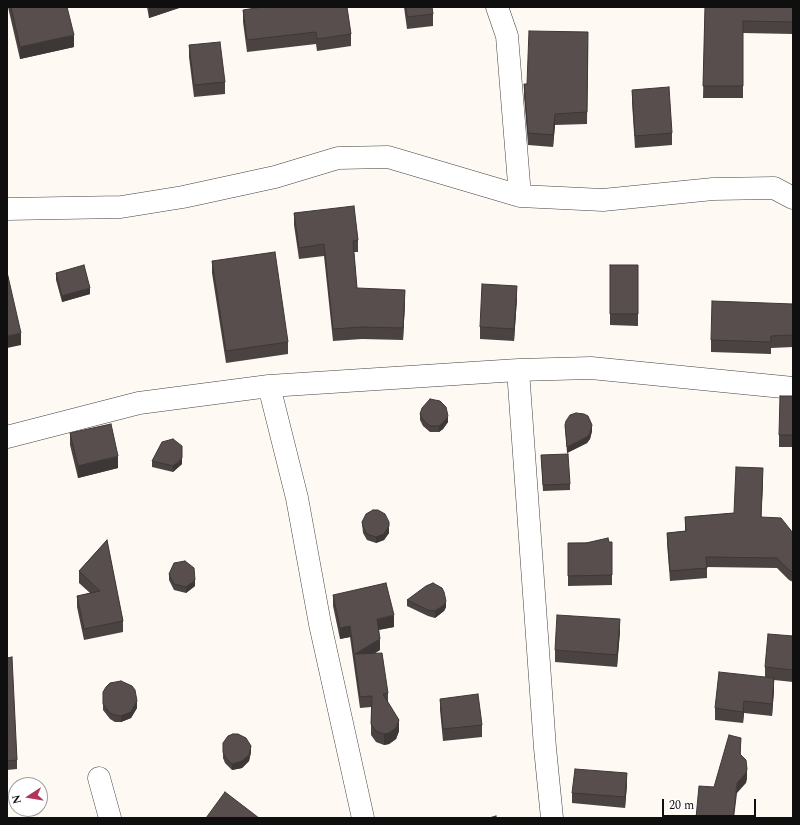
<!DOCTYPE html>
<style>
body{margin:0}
#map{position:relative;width:800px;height:825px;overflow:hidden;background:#fef9f3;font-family:Spectral,serif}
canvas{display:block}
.frame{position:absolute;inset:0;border:8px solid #0f0f0f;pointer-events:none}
.north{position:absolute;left:8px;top:777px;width:40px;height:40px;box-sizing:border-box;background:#fff;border:1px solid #9f9f9f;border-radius:50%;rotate:258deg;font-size:11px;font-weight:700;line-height:16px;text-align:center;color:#0f0f0f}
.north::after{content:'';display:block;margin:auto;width:14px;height:18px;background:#b03659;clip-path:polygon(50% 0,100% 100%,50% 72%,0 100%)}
.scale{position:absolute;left:662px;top:799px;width:94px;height:18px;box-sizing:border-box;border:2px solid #0f0f0f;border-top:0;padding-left:5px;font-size:12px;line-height:14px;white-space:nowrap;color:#0f0f0f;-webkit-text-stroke:3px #fff;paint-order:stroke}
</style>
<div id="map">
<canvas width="800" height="825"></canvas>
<div class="frame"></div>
<div class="north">N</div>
<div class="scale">20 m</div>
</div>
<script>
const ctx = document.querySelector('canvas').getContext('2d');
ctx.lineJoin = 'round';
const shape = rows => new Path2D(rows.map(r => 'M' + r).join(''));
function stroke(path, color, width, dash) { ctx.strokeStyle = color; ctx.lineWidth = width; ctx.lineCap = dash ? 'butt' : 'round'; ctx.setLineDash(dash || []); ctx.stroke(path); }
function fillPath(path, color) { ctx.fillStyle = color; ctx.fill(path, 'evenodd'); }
const minor = shape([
 [497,7,507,36,520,196],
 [7,209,121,207,183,197,275,177,338,158,388,157,520,196,603,200,713,189,774,188,793,198],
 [518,370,545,748,552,818],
 [269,386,297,498,320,624,363,818],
 [7,437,139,403,269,386,518,370,591,368,793,388],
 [99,778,110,818]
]);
stroke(minor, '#424242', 23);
stroke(minor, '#fff', 22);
fillPath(shape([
 [8,7,44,7,74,47,20,59],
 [147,7,182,7,149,18],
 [404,7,432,7,433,14,433,26,407,29],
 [705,7,793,7,793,34,743,33,743,98,703,98],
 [243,10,351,34,351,46,317,51,316,44,247,52,243,22],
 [588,44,587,124,555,125,553,147,528,145,524,96,524,84,527,84],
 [189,45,225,82,225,94,194,97,189,57],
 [632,90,672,133,672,145,635,148,632,102],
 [294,213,358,240,358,252,354,252,357,288,405,302,403,340,362,339,333,341,324,256,299,259,294,225],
 [212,261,288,342,288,354,226,363,212,273],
 [610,265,638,265,638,326,610,325],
 [56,273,90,294,62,302,56,280],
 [517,298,514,341,480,339,480,327],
 [793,304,793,347,771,348,771,354,711,352,711,340],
 [793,396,793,447,779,447,779,435],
 [420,414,448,422,443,429,439,432,430,432,423,426,420,420],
 [565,425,592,431,590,439,587,443,567,453],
 [70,433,118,468,78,478,70,445],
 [541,455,570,484,570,490,543,491],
 [152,461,182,464,173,472,152,467],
 [763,479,761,517,793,533,793,582,789,580,777,568,707,567,707,578,670,581,667,543,667,533,685,531,685,517,734,513],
 [362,522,389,522,389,533,384,540,376,543,367,540,363,533],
 [107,540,123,621,123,632,84,640,77,607,77,596,90,593,79,583,79,571],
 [612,542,612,585,568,586,568,543],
 [169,574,195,586,186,593,174,590,169,580],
 [333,595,394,627,379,630,380,650,375,653,388,693,388,703,399,731,396,739,389,744,384,745,376,742,371,735,371,707,360,708,350,637,340,639,333,606],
 [407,600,446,607,444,611,435,618,428,616,407,606],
 [620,631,617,667,555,662,555,650],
 [793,636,793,682,774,680,774,690,772,716,744,713,743,723,715,720,715,708,765,677,765,667],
 [7,658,17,760,17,769,7,770],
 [103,692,137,708,131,718,121,722,115,722,110,719,103,710],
 [440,699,482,725,482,737,443,741,440,710],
 [223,743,251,752,249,761,242,768,232,770,225,763,223,758],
 [627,784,625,808,572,803,572,793]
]), '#4b4342');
fillPath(shape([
 [149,7,182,7,149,18],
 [74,35,74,47,20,59,20,47],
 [555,114,555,125,553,147,553,135],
 [517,286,517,298,514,341,514,329],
 [90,288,90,294,62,302,62,296],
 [405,290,405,302,403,340,403,328],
 [21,333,21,345,7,348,7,336],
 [448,416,448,422,443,429,439,432,439,426],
 [592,425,592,431,590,439,587,443,567,453,567,447],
 [118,456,118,468,78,478,78,466],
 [182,458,182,464,173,472,173,466],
 [763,468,763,479,761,527,761,517],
 [389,526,389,533,384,540,376,543,376,537],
 [195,580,195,586,186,593,186,587],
 [446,601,446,607,444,611,435,618,435,611],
 [394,615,394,627,377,630,377,619],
 [620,619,620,631,617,667,617,655],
 [350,626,350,637,340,639,340,628],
 [380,639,380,650,356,665,355,654],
 [774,678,774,690,772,716,772,704],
 [137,701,137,708,131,718,121,722,121,716],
 [744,701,744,713,743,723,743,712],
 [399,720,399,731,396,739,389,744,384,745,384,734],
 [741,738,741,748,740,764,740,754],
 [251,746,251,752,249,761,242,768,232,770,232,764],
 [747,769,747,779,746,783,737,793,734,818,733,818,737,783],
 [627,773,627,784,625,808,625,797]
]), '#3d3736');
const building = shape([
 [11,7,67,7,74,35,20,47,11,7],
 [262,7,347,7,351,34,317,39,316,32,247,40,243,10,262,7],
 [406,7,432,7,433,14,407,17,406,7],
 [705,7,793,7,793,22,743,21,743,86,703,86,705,7],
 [529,31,588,32,587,112,555,114,553,135,528,133,524,84,527,84,529,31],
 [220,42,225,82,194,85,189,45,220,42],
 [669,87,672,133,635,136,632,90,669,87],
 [354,206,358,240,353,241,357,288,405,290,403,328,362,327,333,329,324,244,299,248,294,213,354,206],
 [275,252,288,342,226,351,212,261,275,252],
 [84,265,90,288,62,296,56,273,84,265],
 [610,265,638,265,638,314,610,314,610,265],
 [7,272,21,333,7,336,7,272],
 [482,284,517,286,514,329,480,327,482,284],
 [712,301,793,304,793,335,771,336,771,342,711,340,712,301],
 [780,396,793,396,793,435,779,435,780,396],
 [430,399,440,401,446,407,448,416,443,423,439,426,430,426,423,420,420,414,422,408,430,399],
 [576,413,584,414,588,416,592,425,590,433,587,437,567,447,565,425,566,421,570,415,576,413],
 [111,424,118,456,78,466,70,433,111,424],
 [173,439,182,446,182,458,173,466,152,461,162,442,173,439],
 [568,454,570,484,543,485,541,455,568,454],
 [736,467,763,468,761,517,781,518,793,533,793,572,789,570,777,558,706,557,707,568,670,571,667,533,686,531,685,517,734,513,736,467],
 [373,510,378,510,385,514,389,522,389,526,384,534,376,537,367,534,363,527,362,522,366,514,373,510],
 [608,538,609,542,612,542,612,575,568,576,568,543,586,543,608,538],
 [107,540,123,621,84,629,77,596,100,591,79,571,107,540],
 [185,561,194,568,195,580,186,587,174,584,169,574,174,563,185,561],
 [386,583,394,615,377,619,380,639,355,654,382,653,388,693,383,694,399,720,396,728,389,733,384,734,376,731,371,724,372,696,360,697,350,626,340,628,333,595,386,583],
 [433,583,442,588,444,592,446,601,444,605,435,611,428,610,407,600,426,586,433,583],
 [557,615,620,619,617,655,555,650,557,615],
 [768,634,793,636,793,670,765,667,768,634],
 [12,657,17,760,7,761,7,658,12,657],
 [719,672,774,678,772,704,744,701,743,712,715,708,719,672],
 [121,681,132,686,135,690,137,701,131,712,121,716,115,715,110,713,103,704,103,692,106,687,110,683,121,681],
 [478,694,482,725,443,729,440,699,478,694],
 [233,734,238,734,246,738,251,746,249,755,242,761,232,764,225,757,223,752,223,743,228,736,233,734],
 [729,735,741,738,740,754,746,760,747,769,746,773,737,783,733,818,696,818,699,786,714,787,729,735],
 [575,769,627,773,625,797,572,793,575,769],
 [225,792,259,818,206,818,225,792],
 [496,816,496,818,489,818,496,816]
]);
fillPath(building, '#574e4d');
stroke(building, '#3d3736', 1);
</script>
